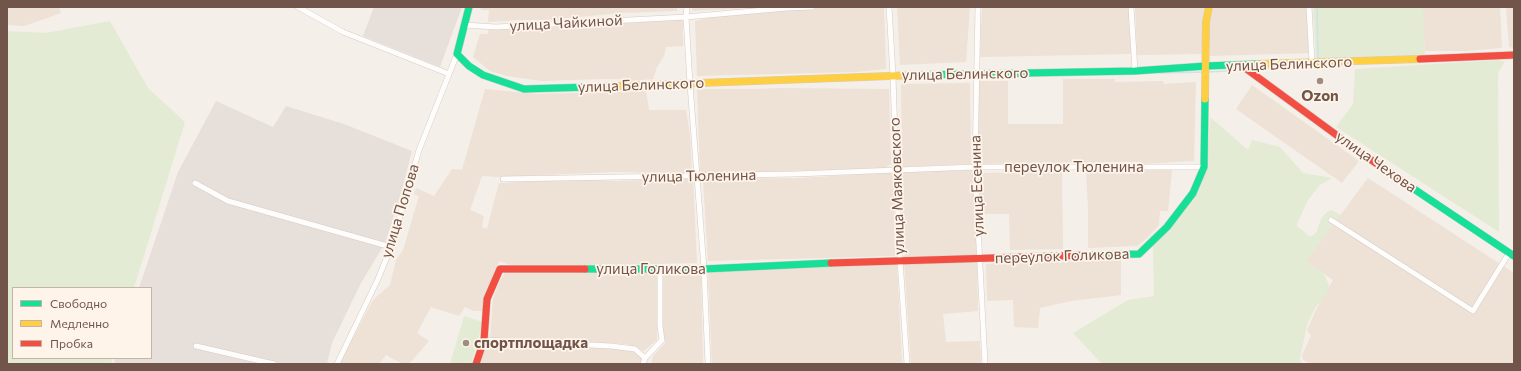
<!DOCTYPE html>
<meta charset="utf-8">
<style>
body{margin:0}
#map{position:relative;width:1521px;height:371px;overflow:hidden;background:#f5efe9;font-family:Commissioner,sans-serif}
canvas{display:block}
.frame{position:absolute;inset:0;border:8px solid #71554b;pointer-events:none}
.legend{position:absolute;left:12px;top:287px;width:140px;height:72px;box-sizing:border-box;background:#fef4e9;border:1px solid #c6b4aa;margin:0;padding:5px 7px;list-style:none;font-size:12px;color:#71554b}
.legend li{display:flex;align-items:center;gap:8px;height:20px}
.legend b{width:20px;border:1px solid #c6b4aa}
</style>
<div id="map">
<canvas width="1521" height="371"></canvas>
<div class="frame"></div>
<ul class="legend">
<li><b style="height:5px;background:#16e098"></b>Свободно</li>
<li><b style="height:5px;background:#ffcf43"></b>Медленно</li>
<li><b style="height:5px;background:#f24e42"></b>Пробка</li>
</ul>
</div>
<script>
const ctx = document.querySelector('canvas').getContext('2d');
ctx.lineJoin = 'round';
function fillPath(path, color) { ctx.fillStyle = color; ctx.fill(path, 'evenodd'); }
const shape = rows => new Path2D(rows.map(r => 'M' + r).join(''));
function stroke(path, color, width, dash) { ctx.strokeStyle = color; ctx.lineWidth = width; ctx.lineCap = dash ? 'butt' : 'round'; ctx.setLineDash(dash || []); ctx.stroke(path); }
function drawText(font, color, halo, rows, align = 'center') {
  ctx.font = font + ' Commissioner,sans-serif'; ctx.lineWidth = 3.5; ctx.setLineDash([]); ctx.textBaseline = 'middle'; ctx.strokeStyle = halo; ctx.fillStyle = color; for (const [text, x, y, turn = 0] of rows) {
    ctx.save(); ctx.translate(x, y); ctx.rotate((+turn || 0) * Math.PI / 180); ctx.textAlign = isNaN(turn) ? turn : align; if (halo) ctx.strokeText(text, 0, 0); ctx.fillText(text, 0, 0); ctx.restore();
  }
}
fillPath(shape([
 [7,7,59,7,61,13,24,26,7,25],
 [482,7,677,7,677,11,621,13,545,20,519,20,488,22,489,10,480,10],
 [692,7,766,7,692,11],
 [831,7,884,7,886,69,855,72,697,76,695,21,717,16],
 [897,7,970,7,966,62,900,65],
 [982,7,1130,7,1132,54,980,57],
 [1135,7,1205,7,1203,54,1137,55],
 [1213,7,1307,7,1309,53,1210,56,1209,26],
 [1422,7,1500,7,1502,48,1465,51,1425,51],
 [1506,7,1514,7,1514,48,1509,47],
 [683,19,683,46,666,47,664,56,657,67,653,79,630,81,625,79,602,79,542,81,520,78,507,76,490,71,473,57,480,34,488,34,489,27,513,30],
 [1063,79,1115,79,1115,82,1163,81,1164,84,1196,82,1194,161,1142,164,1141,162,976,164,977,81,1008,81,1008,124,1063,124],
 [970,83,971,164,902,167,901,84],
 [1252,85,1359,161,1342,183,1236,109],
 [778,88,889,89,891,164,885,168,723,173,700,173,697,89,755,89],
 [485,89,537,94,646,91,649,110,686,110,690,135,692,173,613,172,496,177,482,176,470,210,484,216,482,227,487,229,499,183,571,179,616,181,693,178,697,263,516,267,499,261,486,297,483,311,474,311,465,307,459,316,431,307,417,333,429,341,409,364,403,364,386,355,379,364,339,364,373,300,390,285,396,260,403,250,419,196,414,194,416,188,434,196,452,169,462,170],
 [1086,169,1172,170,1168,211,1160,211,1159,225,1147,238,1137,246,1088,248,1088,210],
 [972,170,977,255,905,257,901,172],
 [893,172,895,256,708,261,703,179,801,178],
 [1062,172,1063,249,1010,250,1009,214,980,214,978,173],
 [1368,178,1514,273,1514,364,1311,364,1303,360,1302,355,1311,336,1307,330,1316,310,1333,280,1306,261],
 [1121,260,1121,295,1071,301,1040,308,1038,328,1014,327,1013,300,987,301,986,264],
 [904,262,977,262,978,311,943,314,946,342,980,341,981,364,911,364],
 [851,264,897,264,902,364,712,364,708,270],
 [657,271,657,340,644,351,627,344,490,338,493,299,499,282,505,273],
 [701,271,703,364,651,364,653,356,666,342,663,339,662,272],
 [508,342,635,349,642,359,641,364,479,364,485,343]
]), '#eee1d6');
fillPath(shape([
 [374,7,462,7,440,67,363,36],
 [216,101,273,127,286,106,344,124,412,151,399,200,385,243,360,285,332,343,327,364,114,364,115,358,151,358,151,288,139,288,178,172]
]), '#e7dfda');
fillPath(shape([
 [1313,7,1423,7,1425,56,1316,59],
 [110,21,148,88,185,122,134,288,13,288,13,358,113,358,111,364,7,364,7,31,46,33],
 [1497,60,1505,61,1498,73,1498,81,1499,232,1336,127,1353,104,1355,69],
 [1210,117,1248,150,1252,140,1280,147,1303,173,1332,178,1320,185,1308,200,1297,224,1297,226,1309,236,1312,236,1316,233,1321,219,1327,212,1331,210,1341,215,1306,261,1323,272,1329,285,1327,294,1315,308,1307,325,1300,359,1302,364,1102,364,1073,333,1128,300,1154,296,1153,245,1207,168],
 [464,316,483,322,471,364,450,364]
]), '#e3ebd4');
stroke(shape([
 [1317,7,1318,60],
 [1252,69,1319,67,1319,66],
 [1208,72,1244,70],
 [1160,73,1204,72]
]), '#cbe5e5', 1.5);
const street = shape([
 [298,7,343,32,449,74],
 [687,7,686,17,690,84,704,269,708,364],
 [889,7,893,76,896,170,900,260,907,364],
 [978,7,975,167,985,364],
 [1131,7,1135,71],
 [1309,7,1312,62],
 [464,25,496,27,686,17,787,8,812,7],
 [503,179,795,174,975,167,1204,167],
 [195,183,228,201,391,247],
 [1331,220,1473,311,1509,253],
 [484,340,611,346,635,349,645,358],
 [196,346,274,364],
 [337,364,378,279,391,247,419,150,457,54],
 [643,364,645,358,662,340,660,326,660,269]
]);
const fast = shape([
 [469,7,457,54,469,66,483,75,524,89,591,87],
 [917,75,1135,71,1206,66,1258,64],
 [1411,187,1514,256],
 [1090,255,1139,254,1167,227,1193,193,1204,167,1205,99],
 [585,269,704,269,831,263]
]);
const slow = shape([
 [1258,64,1420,59],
 [591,87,917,75],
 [1205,99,1206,22,1209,7]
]);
const jam = shape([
 [1420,59,1514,55],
 [1241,65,1361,153,1411,187],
 [831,263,1090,255],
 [476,364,484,340,487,299,500,269,585,269]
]);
stroke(street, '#d4ccc7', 6);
stroke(fast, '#d4cbc6', 8);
stroke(slow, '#d4cbc6', 8);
stroke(jam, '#d4cbc6', 8);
stroke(street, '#fefdfc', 5);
stroke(fast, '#16e098', 7);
stroke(slow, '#ffcf43', 7);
stroke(jam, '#f24e42', 7);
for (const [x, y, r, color] of [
 [1320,81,4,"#9f8b82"],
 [466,343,4,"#9f8b82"]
]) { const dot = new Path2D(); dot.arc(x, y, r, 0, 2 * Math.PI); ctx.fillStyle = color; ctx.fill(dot); stroke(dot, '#fef4e9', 1.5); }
drawText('15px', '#71554b', '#fef4e9', [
 ["улица Чайкиной",566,23,-3],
 ["улица Белинского",1289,64,-2],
 ["улица Белинского",965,74,-1],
 ["улица Белинского",641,85,-2],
 ["улица Чехова",1376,162,35],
 ["переулок Тюленина",1074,167],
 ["улица Тюленина",699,176,-1],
 ["улица Маяковского",897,186,-92],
 ["улица Есенина",977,186,-92],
 ["улица Попова",400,211,-73],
 ["переулок Голикова",1062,256,-2],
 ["улица Голикова",651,269]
]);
drawText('bold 15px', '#71554b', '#fef4e9', [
 ["Ozon",1320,96],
 ["спортплощадка",474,343,"left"]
]);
</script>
